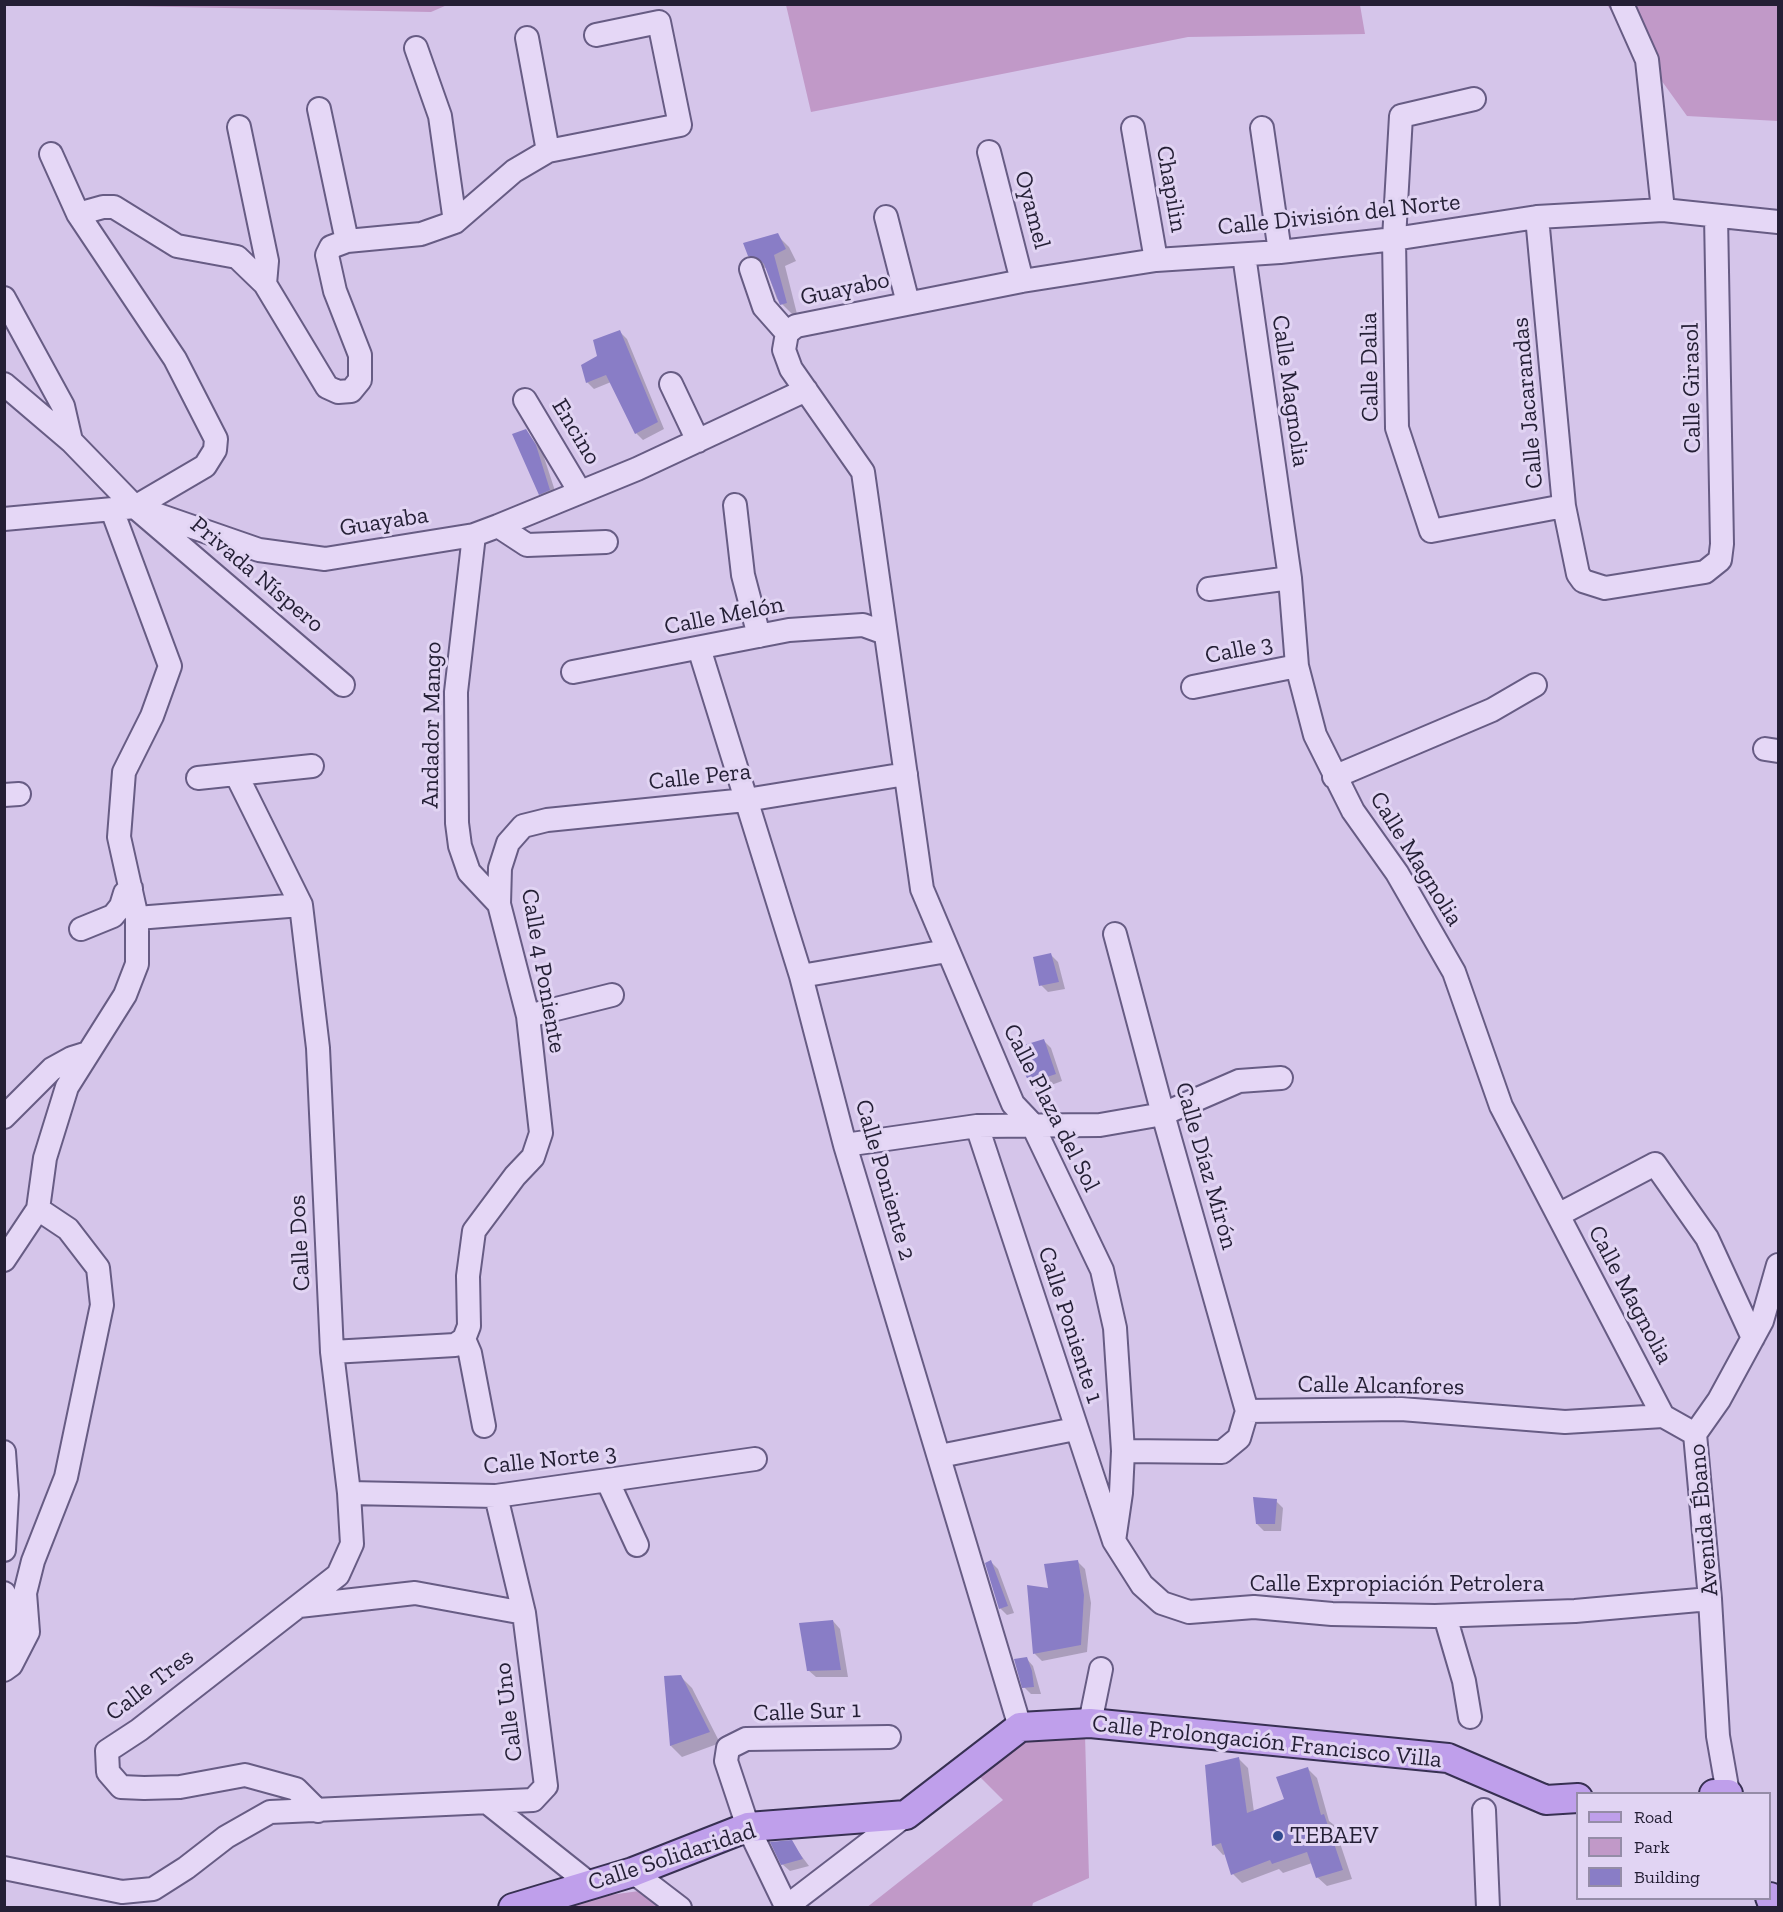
<!DOCTYPE html>
<meta charset="utf-8">
<style>
body{margin:0}
#map{position:relative;width:1783px;height:1912px;overflow:hidden;background:#d5c5ea;font-family:"Zilla Slab",serif}
canvas{display:block}
.frame{position:absolute;inset:0;border:6px solid #241f35;pointer-events:none}
.legend{position:absolute;left:1576px;top:1792px;width:195px;height:108px;box-sizing:border-box;background:#e1d4f3;border:2px solid #958ca7;margin:0;padding:8px 10px;list-style:none;font-size:18px;color:#241f35}
.legend li{display:flex;align-items:center;gap:12px;height:30px}
.legend b{width:30px;border:2px solid #958ca7}
</style>
<div id="map">
<canvas width="1783" height="1912"></canvas>
<div class="frame"></div>
<ul class="legend">
<li><b style="height:8px;background:#bf9feb"></b>Road</li>
<li><b style="height:16px;background:#c199c8"></b>Park</li>
<li><b style="height:16px;background:#897dc6"></b>Building</li>
</ul>
</div>
<script>
const ctx = document.querySelector('canvas').getContext('2d');
ctx.lineJoin = 'round';
function fillPath(path, color) { ctx.fillStyle = color; ctx.fill(path, 'evenodd'); }
const shape = rows => new Path2D(rows.map(r => 'M' + r).join(''));
function stroke(path, color, width, dash) { ctx.strokeStyle = color; ctx.lineWidth = width; ctx.lineCap = dash ? 'butt' : 'round'; ctx.setLineDash(dash || []); ctx.stroke(path); }
function drawText(font, color, halo, rows, align = 'center') {
  ctx.font = font + ' "Zilla Slab",serif'; ctx.lineWidth = 6; ctx.setLineDash([]); ctx.textBaseline = 'middle'; ctx.strokeStyle = halo; ctx.fillStyle = color; for (const [text, x, y, turn = 0] of rows) {
    ctx.save(); ctx.translate(x, y); ctx.rotate((+turn || 0) * Math.PI / 180); ctx.textAlign = isNaN(turn) ? turn : align; if (halo) ctx.strokeText(text, 0, 0); ctx.fillText(text, 0, 0); ctx.restore();
  }
}
fillPath(shape([
 [72,5,72,4,447,5,431,12],
 [786,5,1360,5,1365,34,1188,37,811,112],
 [1607,5,1778,5,1778,121,1687,116],
 [1085,1735,1089,1878,1033,1903,1032,1907,866,1908,1003,1800,964,1761,996,1737],
 [654,1889,669,1908,545,1908,551,1903]
]), '#c199c8');
fillPath(shape([
 [777,235,789,247,796,261,785,266,797,314,793,315,777,299,766,268,761,267,749,255],
 [620,332,627,339,664,429,643,440,636,433,611,382,594,389,587,382,599,357],
 [526,430,543,454,557,497,548,501,540,494],
 [1051,955,1058,962,1065,989,1048,992,1041,985],
 [1043,1040,1051,1048,1062,1081,1038,1090,1030,1083,1016,1049],
 [1276,1501,1283,1508,1281,1531,1264,1531,1257,1524],
 [991,1562,998,1569,1014,1613,1007,1615,1000,1608],
 [1078,1562,1085,1569,1091,1603,1087,1652,1042,1661,1035,1654,1049,1590],
 [833,1621,840,1629,848,1677,816,1677,808,1670],
 [1026,1658,1033,1666,1041,1694,1031,1694,1024,1687],
 [680,1676,692,1688,720,1743,682,1757,671,1746],
 [1239,1759,1248,1768,1254,1812,1286,1800,1307,1768,1317,1778,1329,1821,1334,1825,1352,1879,1327,1886,1317,1877,1312,1863,1283,1873,1279,1869,1242,1883,1233,1874,1226,1854,1223,1855,1214,1845],
 [791,1842,809,1866,790,1871,782,1864]
]), '#0003');
fillPath(shape([
 [778,233,786,249,774,255,787,303,780,305,764,264,759,259,748,256,743,243],
 [620,330,658,422,635,434,606,375,586,383,581,365,597,356,593,340],
 [526,429,536,445,550,490,539,495,512,434],
 [1051,953,1059,982,1039,986,1033,957],
 [1044,1039,1056,1074,1029,1083,1014,1048],
 [1253,1497,1277,1499,1275,1524,1256,1524],
 [991,1560,1008,1606,999,1609,985,1563],
 [1078,1560,1084,1595,1081,1645,1033,1654,1027,1585,1048,1588,1044,1564],
 [833,1620,841,1670,807,1671,799,1623],
 [1027,1657,1032,1671,1034,1687,1022,1688,1014,1659],
 [681,1675,710,1732,670,1746,664,1676],
 [1239,1757,1247,1813,1284,1799,1276,1777,1308,1767,1321,1815,1324,1814,1343,1870,1316,1878,1307,1852,1272,1864,1270,1860,1231,1875,1221,1843,1212,1846,1205,1765],
 [792,1840,803,1859,781,1865,770,1842]
]), '#897dc6');
const minor = shape([
 [1622,4,1647,60,1663,210],
 [527,38,548,151],
 [416,48,440,116,455,222],
 [1474,99,1401,116,1394,239,1397,428,1431,531,1564,506],
 [319,109,347,241],
 [239,127,267,261,265,284],
 [1133,128,1156,260],
 [1262,128,1280,252],
 [989,152,1022,281],
 [51,154,78,214,175,359,216,439,215,450,205,466,135,507],
 [78,214,103,207,114,207,177,246,237,257,265,284,327,387,338,392,351,391,360,380,360,355,335,291,327,255,331,247,347,241,421,234,455,222,514,171,548,151,680,125,659,22,596,35],
 [886,217,908,303],
 [1537,217,1564,506,1578,574,1583,581,1605,588,1705,572,1720,560,1722,544,1716,216],
 [1244,255,1290,578,1297,666,1315,735,1353,811,1397,873,1454,972,1501,1106,1663,1416,1695,1434],
 [751,269,764,307,787,333],
 [4,298,63,406,71,441],
 [4,384,71,441,135,507,343,685],
 [671,384,698,441],
 [525,400,580,492],
 [735,505,743,575,759,636],
 [4,519,135,507,259,550,325,559,474,535,498,526,637,469,806,390],
 [498,526,527,545,606,542],
 [474,535,456,692,457,823,460,846,469,872,499,904],
 [1209,589,1290,578],
 [699,648,801,976,845,1145,1020,1727],
 [573,672,789,630,863,625,885,633],
 [1193,687,1297,666],
 [1765,749,1778,751],
 [236,774,301,905,318,1048,332,1352,349,1493,352,1544,338,1575,139,1730,107,1751,108,1772,121,1787,144,1788,180,1787,245,1775,296,1789,318,1811],
 [1334,777,1492,710,1535,685],
 [198,778,312,766],
 [4,795,19,794],
 [137,918,301,905],
 [81,929,113,916,121,906,125,893,131,888],
 [1115,934,1163,1114,1247,1411],
 [801,976,947,951],
 [528,1016,612,995],
 [4,1117,52,1069,72,1058,88,1053],
 [977,1126,1114,1541,1142,1585,1162,1603,1189,1612,1254,1607,1332,1614,1435,1616,1575,1611,1710,1599],
 [845,1145,977,1126,1100,1125,1163,1114,1239,1081,1281,1078],
 [1558,1215,1655,1164,1707,1238,1753,1338],
 [4,1260,38,1209,45,1158,67,1087,125,995,137,964,137,918,119,837,124,772,152,716,170,666,112,510],
 [464,1339,469,1326,468,1276,474,1231,515,1176,533,1157,541,1133,528,1016,499,904,500,868,508,843,523,826,547,820,746,800,906,774],
 [464,1339,470,1353,484,1426],
 [332,1352,455,1345,464,1339],
 [1247,1411,1401,1409,1565,1422,1663,1416],
 [1123,1451,1222,1452,1239,1438,1247,1411],
 [4,1452,7,1495,4,1550],
 [940,1456,1075,1429],
 [608,1482,637,1545],
 [349,1493,496,1496,755,1459],
 [1114,1541,1121,1493,1123,1451,1115,1328,1102,1270,1032,1124,1013,1104,922,889,863,472,791,369,784,350,787,333,796,326,1022,281,1156,260,1280,252,1394,239,1537,217,1663,210,1778,222],
 [4,1593,11,1665],
 [299,1606,415,1593,524,1613],
 [1445,1616,1464,1681,1470,1717],
 [4,1670,11,1665,28,1632,25,1593,33,1561,66,1477,102,1305,98,1268,68,1229,38,1209],
 [1090,1723,1101,1669],
 [1728,1793,1718,1736,1710,1599,1695,1434,1719,1400,1762,1321,1778,1265],
 [488,1803,591,1885],
 [1484,1810,1488,1908],
 [4,1868,122,1892,153,1889,186,1868,226,1837,270,1812,533,1800,546,1786,524,1613,496,1496],
 [633,1872,680,1908],
 [786,1907,906,1815],
 [787,1908,748,1827,726,1761,728,1748,746,1739,889,1737]
]);
const major = shape([
 [1714,1794,1728,1794],
 [1770,1897,1774,1908],
 [513,1908,633,1872,748,1827,906,1815,1020,1727,1090,1723,1448,1758,1546,1800,1578,1798]
]);
stroke(minor, '#675c84', 26);
stroke(major, '#373052', 32);
stroke(minor, '#e5d7f6', 22);
stroke(major, '#bf9feb', 28);
for (const [x, y, r, color] of [
 [1278,1836,6,"#314a8e"]
]) { const dot = new Path2D(); dot.arc(x, y, r, 0, 2 * Math.PI); ctx.fillStyle = color; ctx.fill(dot); stroke(dot, '#e1d4f3', 2); }
drawText('24px', '#241f35', '#e1d4f3', [
 ["Chapilin",1171,189,80],
 ["Oyamel",1032,210,75],
 ["Calle División del Norte",1339,215,-6],
 ["Guayabo",845,289,-12],
 ["Calle Dalia",1370,367,-91],
 ["Calle Girasol",1692,388,-91],
 ["Calle Magnolia",1290,391,82],
 ["Calle Jacarandas",1528,403,-95],
 ["Encino",576,432,59],
 ["Guayaba",384,522,-9],
 ["Privada Níspero",257,575,40],
 ["Calle Melón",724,616,-11],
 ["Calle 3",1239,650,-11],
 ["Andador Mango",432,725,-89],
 ["Calle Pera",700,777,-6],
 ["Calle Magnolia",1416,859,58],
 ["Calle 4 Poniente",543,971,80],
 ["Calle Plaza del Sol",1051,1108,63],
 ["Calle Díaz Mirón",1206,1166,74],
 ["Calle Poniente 2",885,1180,74],
 ["Calle Dos",300,1243,-93],
 ["Calle Magnolia",1630,1295,62],
 ["Calle Poniente 1",1070,1325,72],
 ["Calle Alcanfores",1381,1386,1],
 ["Calle Norte 3",550,1460,-6],
 ["Avenida Ébano",1704,1520,-95],
 ["Calle Expropiación Petrolera",1397,1584],
 ["Calle Tres",150,1685,-37],
 ["Calle Uno",509,1712,-97],
 ["Calle Sur 1",807,1712,-2],
 ["Calle Prolongación Francisco Villa",1267,1742,6],
 ["Calle Solidaridad",672,1857,-18]
]);
drawText('24px', '#241f35', '#e1d4f3', [
 ["TEBAEV",1290,1836]
], 'left');
</script>
